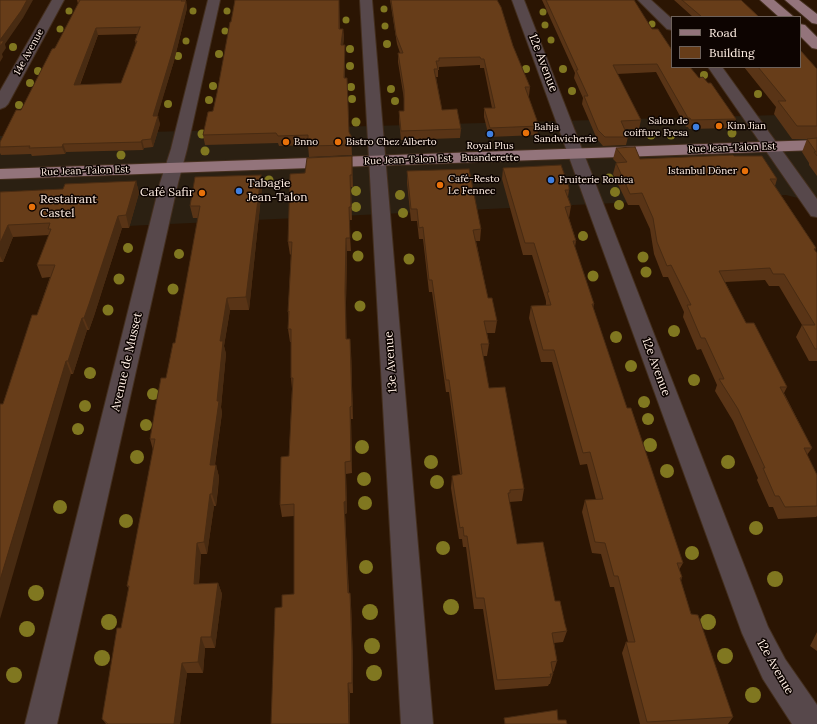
<!DOCTYPE html>
<meta charset="utf-8">
<style>
body{margin:0}
#map{position:relative;width:817px;height:724px;overflow:hidden;background:#2b1503;font-family:Lora,serif}
canvas{display:block}
.legend{position:absolute;left:671px;top:16px;width:130px;height:52px;box-sizing:border-box;background:#0d0401;border:1px solid #6e625b;margin:0;padding:5px 7px;list-style:none;font-size:12px;color:#ffeee3}
.legend li{display:flex;align-items:center;gap:8px;height:20px}
.legend b{width:20px;border:1px solid #6e625b}
</style>
<div id="map">
<canvas width="817" height="724"></canvas>
<ul class="legend">
<li><b style="height:5px;background:#93747b"></b>Road</li>
<li><b style="height:11px;background:#673d19"></b>Building</li>
</ul>
</div>
<script>
const ctx = document.querySelector('canvas').getContext('2d');
ctx.lineJoin = 'round';
function fillPath(path, color) { ctx.fillStyle = color; ctx.fill(path, 'evenodd'); }
const shape = rows => new Path2D(rows.map(r => 'M' + r).join(''));
function stroke(path, color, width, dash) { ctx.strokeStyle = color; ctx.lineWidth = width; ctx.lineCap = dash ? 'butt' : 'round'; ctx.setLineDash(dash || []); ctx.stroke(path); }
function drawText(font, color, halo, rows, align = 'center') {
  ctx.font = font + ' Lora,serif'; ctx.lineWidth = 3; ctx.setLineDash([]); ctx.textBaseline = 'middle'; ctx.strokeStyle = halo; ctx.fillStyle = color; for (const [text, x, y, turn = 0] of rows) {
    ctx.save(); ctx.translate(x, y); ctx.rotate((+turn || 0) * Math.PI / 180); ctx.textAlign = isNaN(turn) ? turn : align; if (halo) ctx.strokeText(text, 0, 0); ctx.fillText(text, 0, 0); ctx.restore();
  }
}
fillPath(shape([
 [817,114,817,203,786,195,0,232,0,136]
]), '#2b2012');
const minor = shape([
 [52,0,64,0,8,104,5,107,0,109,0,91,52,0],
 [208,0,220,0,187,149,178,183,57,724,25,724,160,183,171,149,208,0],
 [360,0,372,0,433,724,401,724,360,0],
 [512,0,524,0,768,627,785,659,817,705,817,724,792,724,763,679,742,633,512,0],
 [638,0,651,0,672,19,672,30,667,29,638,0],
 [708,67,722,67,817,199,817,217,811,216,708,67]
]);
const major = shape([
 [760,0,774,0,794,17,779,17,760,0],
 [785,0,799,0,817,14,817,24,812,23,785,0],
 [800,24,805,25,817,37,817,49,812,48,800,36,800,24],
 [817,140,817,150,0,179,0,169,817,140]
]);
stroke(minor, '#442f1e', 2);
stroke(major, '#442f1e', 2);
fillPath(minor, '#57484b');
fillPath(major, '#93747b');
ctx.fillStyle = '#807720';
for (const [x, y, r] of [
 [384,9,3.5],
 [69,11,3.5],
 [193,11,3.5],
 [227,11,3.5],
 [543,12,3.5],
 [346,20,3.5],
 [652,24,3.5],
 [545,25,3.5],
 [385,26,3.5],
 [60,29,3.5],
 [225,31,3.5],
 [551,40,3.5],
 [186,41,3.5],
 [387,44,4],
 [13,47,4],
 [350,49,4],
 [219,54,4],
 [178,56,4],
 [350,66,4],
 [526,69,4],
 [563,69,4],
 [38,71,4],
 [704,75,4],
 [30,83,4],
 [213,86,4],
 [351,87,4],
 [391,89,4],
 [572,91,4],
 [758,94,4],
 [352,99,4],
 [209,100,4],
 [395,101,4],
 [168,104,4],
 [19,105,4],
 [356,122,4.5],
 [732,133,4.5],
 [202,134,4.5],
 [651,135,4.5],
 [671,135,4.5],
 [205,151,4.5],
 [121,155,4.5],
 [609,178,4.5],
 [269,180,4.5],
 [356,191,5],
 [615,192,5],
 [400,195,5],
 [619,205,5],
 [356,207,5],
 [403,213,5],
 [357,236,5],
 [583,236,5],
 [128,248,5],
 [179,254,5],
 [358,256,5.5],
 [643,257,5.5],
 [409,259,5.5],
 [646,272,5.5],
 [593,276,5.5],
 [119,279,5.5],
 [173,289,5.5],
 [360,306,5.5],
 [108,310,5.5],
 [674,331,6],
 [616,337,6],
 [631,366,6],
 [90,373,6],
 [694,380,6],
 [153,394,6],
 [644,402,6],
 [85,406,6],
 [648,419,6],
 [146,425,6],
 [78,429,6],
 [650,445,7],
 [362,447,7],
 [137,457,7],
 [431,462,7],
 [728,462,7],
 [667,471,7],
 [364,479,7],
 [437,482,7],
 [365,503,7],
 [60,507,7],
 [126,521,7],
 [756,528,7],
 [443,548,7],
 [692,553,7],
 [366,567,7],
 [775,579,8],
 [36,593,8],
 [451,607,8],
 [370,612,8],
 [109,622,8],
 [708,622,8],
 [27,629,8],
 [372,646,8],
 [725,656,8],
 [102,658,8],
 [374,673,8],
 [14,675,8],
 [753,695,8]
]) { ctx.beginPath(); ctx.arc(x, y, r, 0, 2 * Math.PI); ctx.fill(); }
fillPath(shape([
 [77,0,186,0,186,1,187,8,174,61,157,116,160,124,153,147,144,148,143,150,66,152,65,154,32,156,31,154,1,155,0,153,0,142,21,110,55,48,78,4],
 [137,34,135,41,136,44,121,83,80,85,98,35],
 [235,0,339,0,340,29,343,29,344,38,343,45,345,55,345,78,349,133,351,136,352,155,309,157,308,145,279,146,278,143,205,145,203,135,213,111,217,93,231,22],
 [390,0,497,0,513,46,530,87,529,96,528,96,539,126,537,135,489,137,484,117,484,108,492,108,484,68,480,68,480,65,439,67,439,70,438,70,438,77,436,77,442,110,461,129,460,138,401,140,399,120,399,111,404,111,404,99,398,62,398,53,400,53,397,44],
 [542,0,634,0,672,67,699,78,736,119,733,128,689,129,688,127,686,127,656,72,617,74,641,120,639,129,625,129,628,137,626,145,603,146,597,139,582,104,583,98,574,78,575,73],
 [674,0,741,0,759,17,693,17],
 [744,67,800,67,817,69,817,176,809,165,809,163,802,152,807,139,792,139,774,114,776,107],
 [616,148,640,159,734,156,777,179,775,186,816,248,815,251,817,253,817,361,809,361,796,337,802,325,779,286,769,286,765,280,725,282,746,323,787,387,784,393,812,448,807,455,817,475,817,516,816,517,778,519,773,507,769,507,757,480,758,478,733,421,715,391,717,385,701,349,697,350,683,317,684,312,668,277,663,277,654,254,650,229,639,205,628,205,613,174,616,163,617,163,613,159],
 [352,156,353,187,351,187,352,220,349,220,351,251,347,251,346,303,346,339,351,351,353,419,351,419,352,473,346,474,347,513,345,514,349,593,350,593,351,604,353,660,353,693,350,693,282,607,294,594,294,516,282,517,280,505,289,456,292,389,291,378,291,342,290,342,288,329,289,320,288,312,291,254,290,255,288,242,305,173],
 [503,168,569,190,568,197,571,206,569,218,576,241,575,247,594,304,593,308,627,408,683,563,679,570,682,577,681,581,691,614,733,717,728,724,640,724,622,653,626,642,628,642,614,587,610,587,601,554,592,553,582,512,585,500,596,500,587,464,580,465,552,362,541,362,529,318,531,306,546,305,546,301,532,255,523,255,502,179],
 [407,171,481,229,480,241,476,241,488,298,497,321,495,333,487,333,489,344,487,356,483,356,489,388,524,489,522,501,509,502,517,544,555,601,567,631,563,642,554,643,557,661,554,671,553,672,553,674,550,684,549,684,548,686,495,690,483,609,474,609,466,547,463,547,462,539,459,539,451,488,452,476,460,474,449,392,446,392,432,292,429,292,423,239,419,239,417,221,411,221,407,183],
 [261,175,262,187,249,310,230,310,224,346,226,354,221,407,222,413,215,465,216,465,219,477,218,490,216,506,214,506,207,554,201,554,199,584,218,583,222,594,215,648,205,648,203,673,187,673,180,724,106,724,102,719,129,589,127,586,153,450,150,439,175,343,198,218,193,218,190,206],
 [136,181,139,193,129,228,122,228,94,316,89,330,87,330,73,374,71,374,3,404,37,315,50,277,42,278,37,265,49,235,13,237,3,262,0,262,0,192,63,189],
 [817,632,817,651,810,646]
]), '#593416');
fillPath(shape([
 [27,0,33,0,23,18,5,44,6,48,2,54,3,57,0,62,0,40],
 [186,1,187,8,174,61,155,124,153,116],
 [96,28,98,35,77,92,74,85],
 [343,29,344,38,342,55,341,45],
 [345,45,345,88,344,78],
 [158,116,160,124,153,147,151,139],
 [142,140,144,148,143,150,141,142],
 [63,144,66,152,65,154,62,147],
 [261,175,262,187,249,310,246,297],
 [136,181,139,193,129,228,126,215],
 [118,216,122,228,94,316,89,330,84,318],
 [8,225,13,237,3,262,0,256,0,243],
 [346,238,347,251,346,303,347,352,346,339,345,291],
 [227,298,230,310,224,346,226,354,221,407,222,413,213,477,210,465,217,401,220,341],
 [82,318,87,330,73,374,68,361],
 [350,339,351,351,353,419,352,406],
 [66,361,71,374,0,619,0,580],
 [350,407,351,419,352,473,351,461],
 [345,462,346,474,347,513,345,514,349,605,348,593,344,502],
 [216,465,219,477,216,506,212,494],
 [210,494,214,506,207,554,204,542],
 [197,543,201,554,198,595,194,584],
 [218,583,222,594,215,648,211,637],
 [350,593,351,604,353,693,352,683],
 [201,637,205,648,203,673,198,662],
 [182,663,187,673,180,724,174,724],
 [348,683,350,693,350,724,349,724]
]), '#482b12');
const building = shape([
 [0,0,27,0,21,11,0,40,0,0],
 [80,0,182,0,181,1,186,1,172,53,153,116,158,116,151,139,142,140,141,142,63,144,62,147,29,148,30,146,0,147,0,142,16,110,21,110,52,49,55,48,80,0],
 [140,27,135,41,137,41,121,83,74,85,96,28,140,27],
 [235,0,339,0,339,29,343,29,341,45,345,45,344,78,347,78,349,132,351,136,351,145,308,146,308,135,278,136,276,133,203,135,208,112,213,111,217,93,226,44,230,22,231,22,235,0],
 [391,0,497,0,501,7,513,46,530,87,525,87,539,126,490,128,484,108,495,108,484,59,481,59,480,57,439,58,439,61,436,61,438,69,434,69,442,110,457,109,461,129,401,131,399,111,404,111,404,90,398,53,403,53,396,35,391,0],
 [546,0,634,0,652,29,658,29,672,50,672,67,690,67,699,78,703,77,708,83,711,83,736,119,691,120,690,118,688,118,657,64,613,65,641,120,621,121,628,137,605,137,598,130,584,96,588,96,576,70,578,70,546,0],
 [682,0,741,0,759,17,702,17,682,0],
 [0,41,4,41,0,46,0,41],
 [800,51,801,51,817,69,817,126,797,126,778,101,786,101,758,67,800,67,800,51],
 [817,138,817,156,814,152,816,152,807,139,817,138],
 [635,147,640,159,733,155,734,156,762,156,777,179,770,179,816,248,814,249,817,253,817,349,815,349,802,325,815,325,784,274,773,274,770,268,719,271,746,323,754,323,787,387,780,387,812,448,804,448,817,475,817,506,785,507,779,496,775,496,763,468,765,468,738,409,719,379,724,379,705,338,701,338,687,305,691,305,671,265,667,266,657,242,653,218,642,193,630,194,616,163,627,162,616,148,635,147],
 [352,156,352,175,350,175,351,207,349,207,350,238,346,238,345,291,346,339,350,339,352,406,350,407,351,461,345,462,346,501,344,502,348,593,350,593,352,650,352,683,348,683,349,724,271,724,275,608,282,607,282,595,294,594,294,504,280,505,281,457,289,456,293,378,291,378,291,329,288,329,289,311,288,312,292,242,288,242,290,174,305,173,307,158,352,156],
 [561,165,569,187,569,190,565,190,571,206,565,207,576,241,573,241,594,304,592,304,627,408,631,408,683,563,677,563,682,577,680,578,691,614,698,615,733,717,647,722,626,642,635,642,618,576,614,576,605,543,595,542,585,500,603,499,590,452,583,453,554,350,543,350,531,306,551,305,547,292,549,292,534,243,525,243,503,168,561,165],
 [469,169,481,229,473,230,488,298,492,298,497,321,484,321,489,344,481,344,489,388,505,387,524,489,510,490,510,493,508,493,517,544,543,542,555,601,560,601,565,624,567,631,552,633,557,661,551,662,553,674,550,674,551,677,497,680,484,598,476,598,467,536,464,536,463,527,460,528,452,476,462,474,449,380,446,380,432,280,429,280,423,227,419,228,417,209,411,209,407,171,469,169],
 [261,175,246,297,227,298,220,341,223,341,217,401,219,401,210,465,216,465,214,477,212,494,210,494,204,542,197,543,194,584,218,583,211,637,201,637,198,662,182,663,174,724,108,724,102,719,117,628,121,628,129,586,127,586,155,439,150,439,156,404,161,378,166,378,173,343,175,343,200,206,190,206,195,177,261,175],
 [136,181,126,215,118,216,89,304,84,318,82,318,68,361,66,361,0,580,0,404,3,404,32,315,37,315,55,265,37,265,51,229,48,229,50,223,8,225,0,243,0,192,63,189,65,184,136,181],
 [557,710,558,720,566,720,567,724,505,724,504,718,557,710]
]);
fillPath(building, '#673d19');
stroke(building, '#482b12', 1);
for (const [x, y, r, color] of [
 [719,126,4,"#e8710a"],
 [696,127,4,"#3f7fe0"],
 [526,133,4,"#e8710a"],
 [490,134,4,"#3f7fe0"],
 [286,142,4,"#e8710a"],
 [338,142,4,"#e8710a"],
 [745,171,4,"#e8710a"],
 [551,180,4,"#3f7fe0"],
 [440,185,4,"#e8710a"],
 [239,191,4,"#3f7fe0"],
 [202,193,4,"#e8710a"],
 [32,207,4,"#e8710a"]
]) { const dot = new Path2D(); dot.arc(x, y, r, 0, 2 * Math.PI); ctx.fillStyle = color; ctx.fill(dot); stroke(dot, '#0d0401', 1.5); }
drawText('10px', '#ffeee3', '#0d0401', [
 ["14e Avenue",29,52,-61],
 ["Rue Jean-Talon Est",732,148,-2],
 ["Rue Jean-Talon Est",408,160,-2],
 ["Rue Jean-Talon Est",85,171,-2]
]);
drawText('10px', '#ffeee3', '#0d0401', [
 ["Salon de",688,121,"right"],
 ["coiffure Fresa",688,133,"right"],
 ["Kim Jian",727,126],
 ["Bahja",534,127],
 ["Sandwicherie",534,139],
 ["Bnno",294,142],
 ["Bistro Chez Alberto",346,142],
 ["Royal Plus",490,146,"center"],
 ["Buanderette",490,158,"center"],
 ["Istanbul Döner",737,171,"right"],
 ["Café-Resto",448,179],
 ["Le Fennec",448,191],
 ["Fruiterie Ronica",559,180]
], 'left');
drawText('12px', '#ffeee3', '#0d0401', [
 ["12e Avenue",543,63,69],
 ["Avenue de Musset",127,362,-77],
 ["13e Avenue",391,362,-94],
 ["12e Avenue",656,367,70],
 ["12e Avenue",775,667,60]
]);
drawText('12px', '#ffeee3', '#0d0401', [
 ["Tabagie",247,184],
 ["Jean-Talon",247,198],
 ["Café Safir",194,193,"right"],
 ["Restairant",40,200],
 ["Castel",40,214]
], 'left');
</script>
